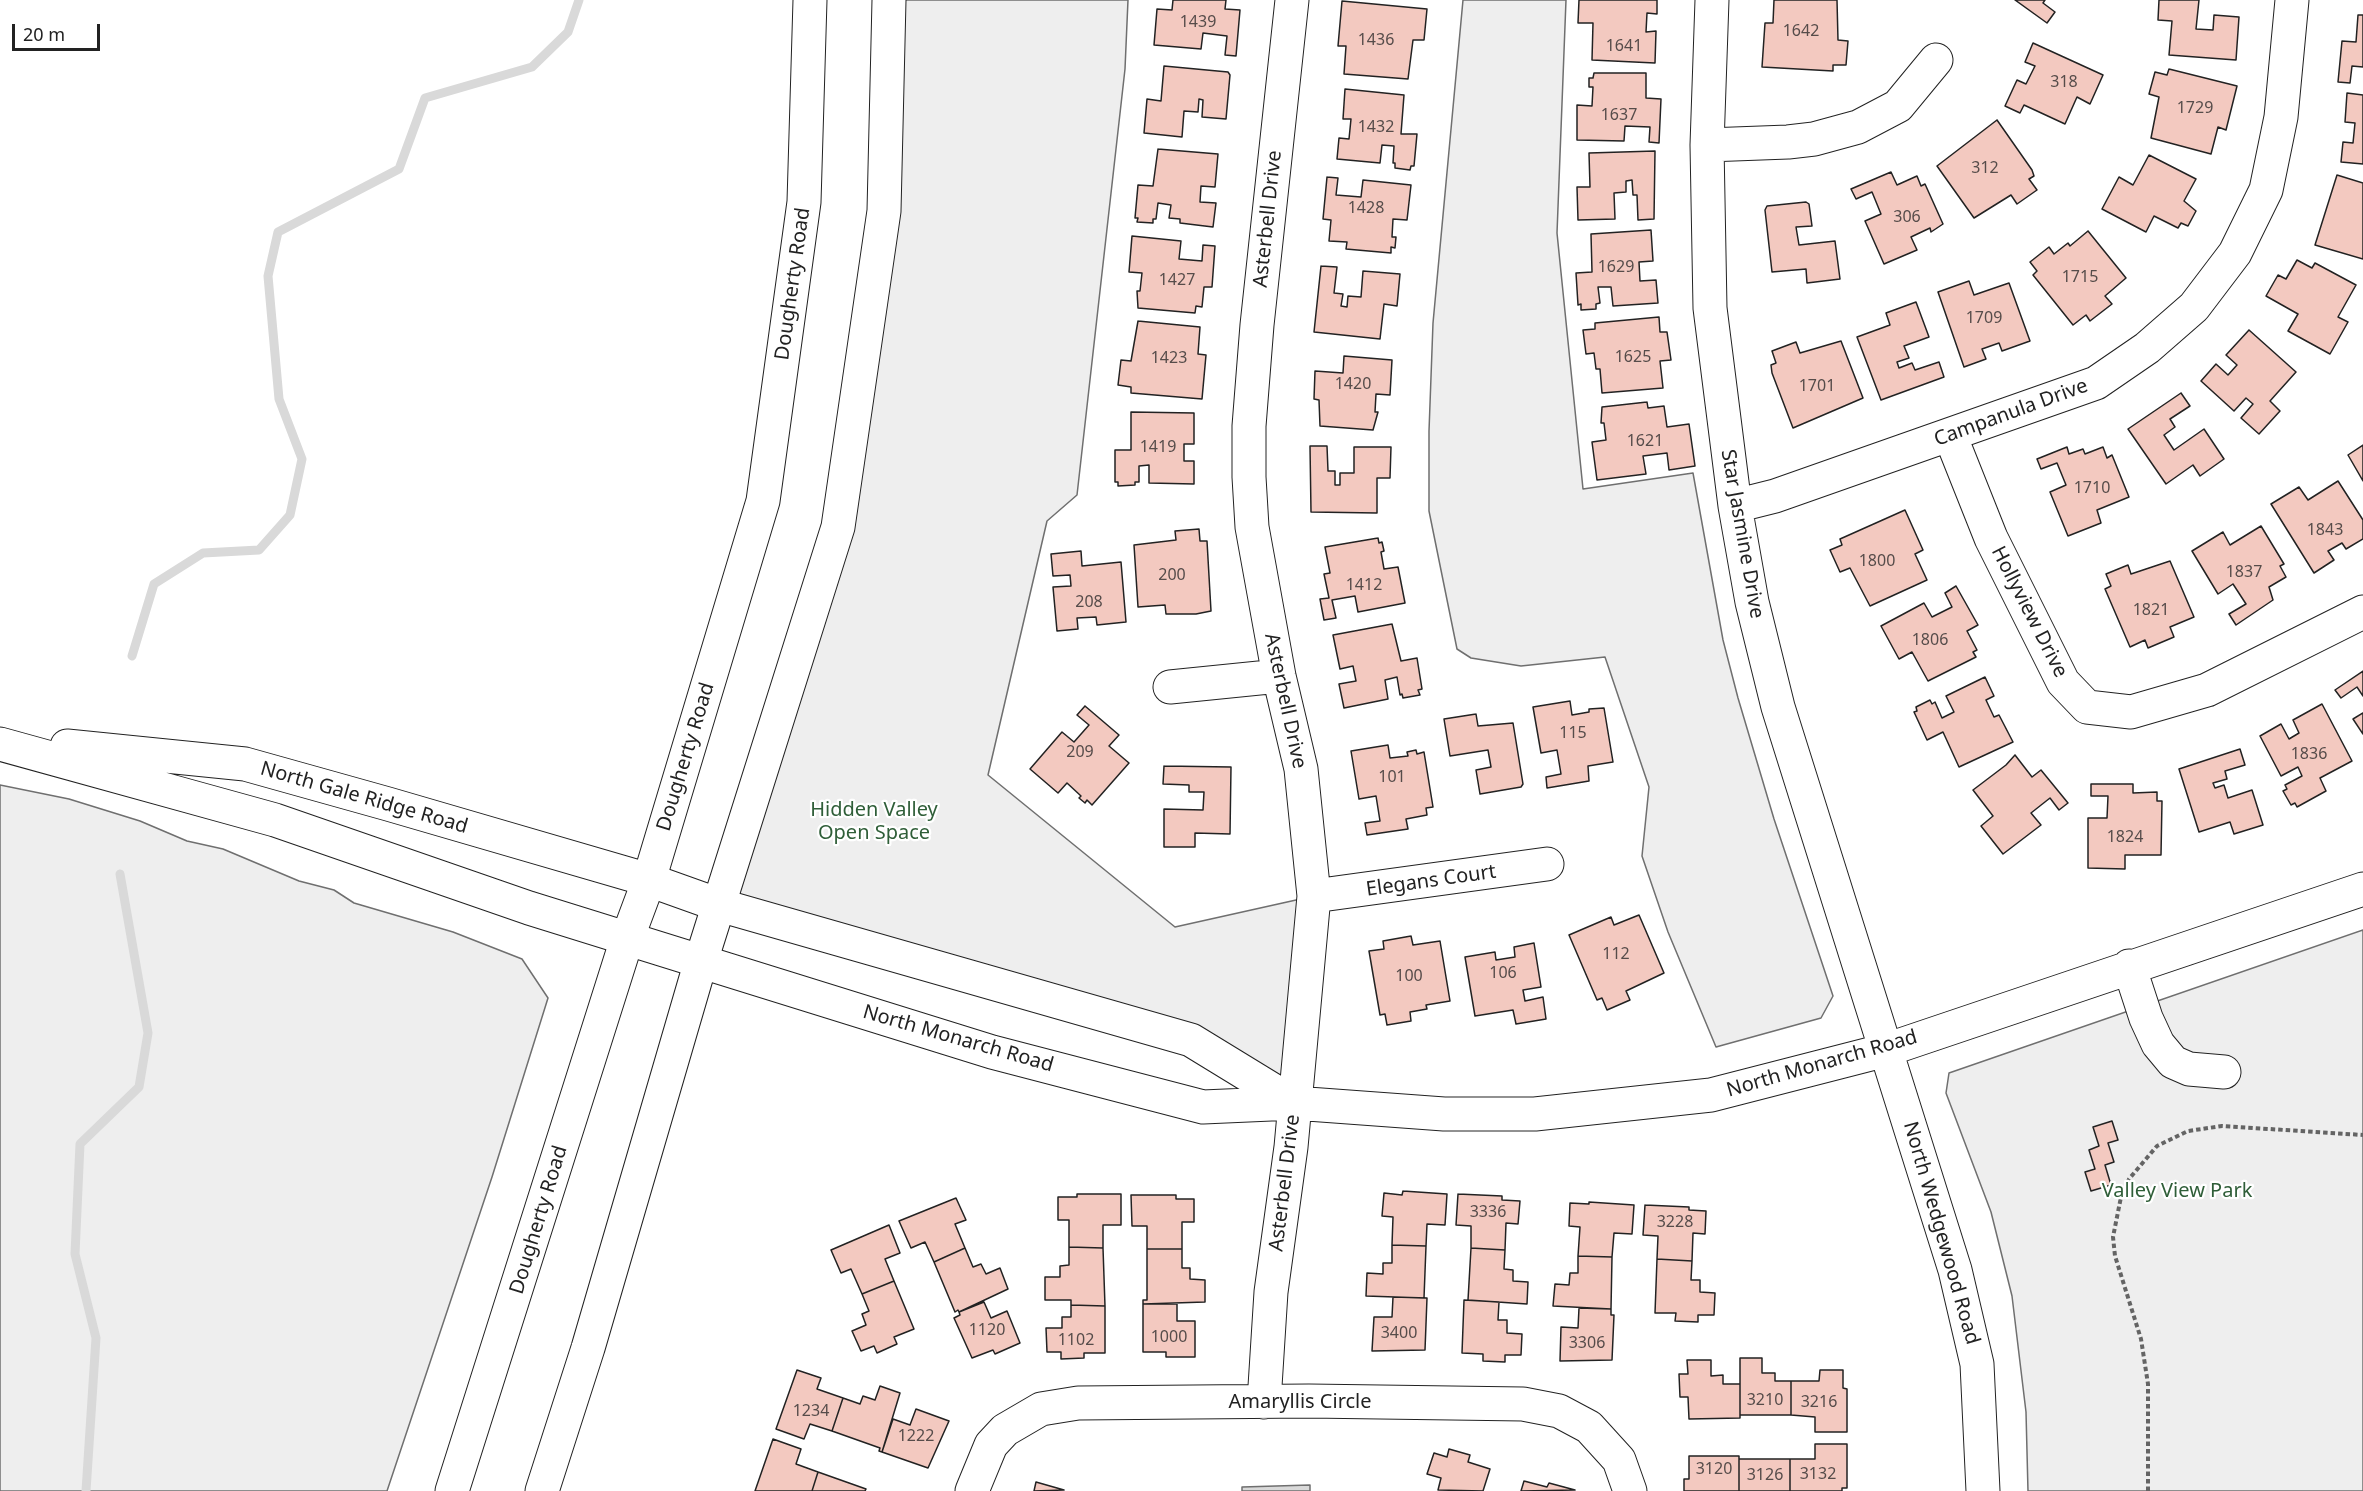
<!DOCTYPE html>
<style>
body{margin:0}
#map{position:relative;width:2363px;height:1491px;overflow:hidden;background:#fff;font-family:"Noto Sans",sans-serif}
canvas{display:block}
.scale{position:absolute;left:12px;top:24px;width:88px;height:27px;box-sizing:border-box;border:3px solid #222;border-top:0;padding-left:8px;font-size:18px;line-height:21px;white-space:nowrap;color:#222;-webkit-text-stroke:4px #fff;paint-order:stroke}
</style>
<div id="map">
<canvas width="2363" height="1491"></canvas>
<div class="scale">20 m</div>
</div>
<script>
const ctx = document.querySelector('canvas').getContext('2d');
ctx.lineJoin = 'round';
function fillPath(path, color) { ctx.fillStyle = color; ctx.fill(path, 'evenodd'); }
const shape = rows => new Path2D(rows.map(r => 'M' + r).join(''));
function stroke(path, color, width, dash) { ctx.strokeStyle = color; ctx.lineWidth = width; ctx.lineCap = dash ? 'butt' : 'round'; ctx.setLineDash(dash || []); ctx.stroke(path); }
function drawText(font, color, halo, rows, align = 'center') {
  ctx.font = font + ' "Noto Sans",sans-serif'; ctx.lineWidth = 4.5; ctx.setLineDash([]); ctx.textBaseline = 'middle'; ctx.strokeStyle = halo; ctx.fillStyle = color; for (const [text, x, y, turn = 0] of rows) {
    ctx.save(); ctx.translate(x, y); ctx.rotate((+turn || 0) * Math.PI / 180); ctx.textAlign = isNaN(turn) ? turn : align; if (halo) ctx.strokeText(text, 0, 0); ctx.fillText(text, 0, 0); ctx.restore();
  }
}
const green = shape([
 [889,0,1128,0,1125,69,1077,495,1047,521,988,775,1175,927,1314,896,1294,1103,1190,1040,719,905,838,527,889,0],
 [1463,0,1566,0,1557,233,1583,489,1693,473,1723,640,1738,698,1774,819,1833,996,1821,1018,1716,1047,1668,932,1642,856,1649,787,1605,657,1521,666,1471,658,1457,649,1429,511,1429,431,1433,323,1463,0],
 [0,785,69,799,140,821,187,841,223,849,299,881,334,890,354,903,453,932,522,959,548,998,492,1177,387,1491,0,1491,0,785],
 [2363,930,2363,1491,2028,1491,2026,1412,2012,1296,1991,1212,1946,1093,1949,1073,2363,930]
]);
fillPath(green, '#eee');
stroke(green, '#6f6f6f', 1.5);
const water = shape([
 [1310,1485,1310,1491,1242,1491,1242,1487,1310,1485]
]);
fillPath(water, '#d9d9d9');
stroke(water, '#6f6f6f', 1.5);
stroke(shape([
 [132,656,154,584,203,553,259,550,290,515,302,459,279,399,268,276,278,232,399,169,425,98,532,67,568,32,579,0],
 [86,1491,96,1338,75,1254,80,1144,139,1087,148,1033,120,874]
]), '#d9d9d9', 9);
const building = shape([
 [1173,0,1226,0,1225,9,1240,10,1236,56,1225,55,1227,36,1203,33,1201,49,1154,45,1157,9,1172,10,1173,0],
 [1579,0,1657,0,1657,14,1647,13,1646,32,1656,31,1655,63,1592,60,1593,23,1578,23,1579,0],
 [1774,0,1837,0,1838,40,1848,41,1846,65,1833,65,1833,71,1762,67,1765,23,1773,23,1774,0],
 [2015,0,2045,0,2043,3,2055,12,2047,23,2015,0],
 [2159,0,2199,0,2196,29,2213,30,2214,15,2239,17,2236,60,2169,55,2172,21,2158,20,2159,0],
 [1342,1,1427,9,1424,40,1413,40,1408,79,1344,74,1346,46,1338,46,1342,1],
 [2358,15,2363,15,2363,67,2352,66,2350,83,2338,82,2342,41,2356,42,2358,15],
 [2033,43,2103,75,2090,104,2077,97,2065,124,2024,105,2020,113,2005,106,2017,80,2026,84,2035,66,2025,62,2033,43],
 [1164,66,1228,72,1230,75,1226,119,1202,117,1203,100,1199,99,1198,112,1184,111,1182,137,1144,133,1147,99,1161,101,1164,66],
 [2169,69,2237,86,2226,130,2218,127,2211,154,2151,138,2159,97,2149,94,2155,72,2167,75,2169,69],
 [1594,73,1646,73,1646,98,1661,99,1659,143,1649,142,1650,127,1625,126,1624,141,1577,140,1577,105,1592,106,1593,87,1589,87,1589,78,1593,78,1594,73],
 [1345,89,1404,95,1401,134,1417,134,1414,166,1411,166,1410,170,1395,168,1395,163,1393,163,1394,146,1382,145,1380,163,1337,159,1339,138,1349,139,1351,119,1343,119,1345,89],
 [2347,93,2363,95,2363,164,2341,162,2343,142,2353,143,2355,123,2345,122,2347,93],
 [1997,120,2032,170,2034,176,2029,179,2037,190,2017,204,2011,195,1974,218,1937,166,1997,120],
 [1158,149,1218,154,1215,187,1201,186,1200,202,1216,203,1213,227,1180,223,1180,219,1169,218,1171,205,1158,203,1156,219,1153,219,1153,223,1137,222,1138,218,1135,218,1138,185,1153,186,1158,149],
 [1655,151,1654,219,1638,220,1637,195,1633,195,1632,180,1626,181,1626,192,1614,193,1615,219,1578,220,1577,187,1590,187,1589,153,1655,151],
 [2149,155,2196,179,2184,201,2196,211,2188,226,2181,223,2178,228,2154,216,2146,232,2102,209,2119,177,2133,185,2149,155],
 [1891,172,1897,185,1917,176,1921,186,1925,184,1943,224,1931,232,1930,228,1911,237,1917,250,1884,264,1865,221,1881,214,1872,192,1856,199,1851,189,1891,172],
 [2337,175,2363,183,2363,259,2315,245,2337,175],
 [1327,177,1338,178,1336,195,1361,197,1363,180,1411,185,1407,220,1393,219,1392,237,1396,237,1395,248,1391,247,1391,253,1346,249,1347,242,1329,241,1331,220,1323,219,1327,177],
 [1806,202,1809,204,1812,226,1796,227,1799,245,1835,241,1840,279,1807,283,1806,269,1772,272,1765,210,1767,206,1806,202],
 [1651,230,1653,261,1639,262,1640,281,1656,280,1658,303,1613,306,1611,287,1598,287,1600,303,1596,304,1596,309,1581,310,1581,304,1578,305,1576,273,1592,272,1591,234,1651,230],
 [2088,231,2126,278,2105,296,2112,304,2090,321,2086,315,2073,325,2033,275,2037,271,2030,262,2049,247,2054,254,2068,243,2070,246,2088,231],
 [1132,236,1181,241,1179,259,1202,261,1203,245,1215,246,1212,287,1204,287,1202,307,1196,306,1195,313,1138,308,1137,291,1140,291,1142,273,1129,272,1132,236],
 [2297,260,2312,268,2315,263,2356,285,2338,317,2348,322,2330,354,2288,331,2298,314,2266,296,2278,275,2286,279,2297,260],
 [1321,266,1337,267,1334,293,1343,294,1341,306,1347,307,1348,296,1361,297,1363,271,1400,274,1397,306,1384,304,1380,339,1314,332,1321,266],
 [1969,281,1974,295,2009,283,2030,341,2002,351,1999,343,1982,349,1986,359,1964,367,1938,292,1969,281],
 [1916,302,1929,337,1904,346,1909,358,1897,362,1899,368,1912,363,1915,370,1939,362,1944,377,1881,400,1857,337,1890,325,1886,313,1916,302],
 [1659,317,1660,332,1667,332,1671,360,1660,361,1663,388,1602,393,1600,369,1596,369,1594,353,1586,354,1583,330,1595,329,1595,323,1659,317],
 [1138,321,1200,327,1198,354,1206,355,1202,399,1131,393,1131,387,1118,385,1121,360,1131,361,1138,321],
 [2249,330,2296,372,2270,401,2280,411,2259,434,2241,418,2253,404,2246,398,2234,411,2201,381,2216,364,2228,375,2237,365,2226,355,2249,330],
 [1841,341,1863,398,1793,428,1772,373,1771,365,1776,363,1772,351,1796,342,1800,353,1841,341],
 [1344,356,1392,360,1390,395,1376,394,1375,412,1378,412,1373,430,1320,426,1319,400,1314,399,1315,371,1343,373,1344,356],
 [2181,393,2190,406,2170,419,2175,427,2164,435,2174,450,2204,429,2224,459,2200,476,2193,465,2166,484,2128,429,2181,393],
 [1647,402,1648,408,1664,406,1667,427,1689,424,1695,466,1669,470,1667,453,1643,456,1646,474,1597,480,1592,442,1606,440,1604,423,1601,423,1602,407,1647,402],
 [1131,412,1194,413,1194,444,1184,444,1184,461,1194,461,1194,484,1149,483,1149,465,1139,466,1139,482,1135,482,1135,485,1118,486,1118,482,1115,482,1115,450,1131,450,1131,412],
 [2363,445,2363,481,2348,455,2363,445],
 [1310,446,1327,446,1328,471,1335,471,1335,485,1340,485,1340,473,1354,473,1354,447,1391,447,1390,478,1377,478,1377,513,1311,512,1310,446],
 [2067,447,2069,454,2083,449,2085,454,2103,447,2107,458,2112,455,2129,497,2097,510,2101,523,2068,536,2050,492,2066,485,2057,463,2041,469,2037,459,2067,447],
 [2338,481,2363,520,2363,539,2346,549,2342,543,2328,551,2334,560,2314,573,2271,504,2299,487,2308,500,2338,481],
 [1905,510,1923,550,1915,554,1927,580,1870,606,1850,568,1840,572,1830,550,1842,545,1840,539,1905,510],
 [2261,526,2284,564,2280,566,2286,577,2269,587,2273,600,2236,625,2229,614,2246,604,2233,584,2218,594,2192,551,2223,532,2230,545,2261,526],
 [1199,529,1200,541,1207,541,1211,611,1196,614,1166,614,1165,605,1138,607,1134,545,1176,540,1175,531,1199,529],
 [1378,538,1379,543,1382,542,1384,551,1381,552,1384,569,1398,567,1405,603,1358,612,1355,596,1332,600,1336,618,1324,620,1320,599,1329,598,1324,574,1330,573,1325,547,1378,538],
 [1081,551,1082,566,1121,562,1126,622,1097,625,1096,617,1077,618,1078,629,1057,631,1053,587,1071,586,1070,575,1053,576,1051,554,1081,551],
 [2170,561,2194,617,2170,627,2174,637,2148,648,2145,640,2130,647,2105,589,2111,586,2106,574,2128,565,2131,574,2170,561],
 [1956,586,1978,625,1967,631,1977,650,1973,652,1976,657,1928,681,1912,652,1899,659,1881,626,1924,603,1932,617,1952,607,1945,593,1956,586],
 [1392,624,1401,661,1417,658,1422,689,1418,690,1420,695,1403,698,1402,694,1400,695,1397,677,1385,680,1388,699,1344,708,1339,684,1356,681,1353,666,1340,669,1333,635,1392,624],
 [2363,671,2363,696,2357,687,2341,698,2335,690,2363,671],
 [1985,677,1994,696,1986,700,1994,717,1999,715,2013,742,1959,767,1943,732,1927,740,1914,712,1917,711,1916,707,1930,700,1932,704,1935,702,1942,718,1954,712,1946,696,1985,677],
 [1570,701,1572,715,1589,712,1589,709,1604,708,1613,762,1588,766,1589,781,1547,788,1546,777,1561,774,1557,750,1541,753,1533,707,1570,701],
 [2322,704,2352,761,2320,778,2326,791,2297,807,2295,803,2291,805,2283,791,2287,789,2285,785,2302,776,2298,767,2281,776,2260,736,2281,724,2289,739,2299,733,2293,720,2322,704],
 [1085,706,1119,735,1109,746,1129,763,1092,805,1087,800,1085,803,1079,798,1081,796,1067,783,1058,793,1030,769,1062,732,1074,742,1089,725,1077,715,1085,706],
 [2363,713,2363,734,2353,719,2363,713],
 [1476,714,1478,726,1513,723,1523,784,1521,787,1480,794,1476,770,1491,767,1488,750,1450,756,1444,719,1476,714],
 [1388,745,1390,758,1408,756,1407,752,1416,750,1417,754,1424,752,1433,807,1426,808,1427,815,1406,819,1408,829,1367,835,1365,823,1380,821,1376,796,1359,799,1351,751,1388,745],
 [2240,749,2245,765,2225,771,2227,779,2213,783,2215,788,2224,785,2228,798,2252,790,2263,825,2234,834,2230,822,2199,832,2179,769,2240,749],
 [2015,755,2032,777,2041,770,2068,803,2059,810,2050,798,2031,813,2041,825,2003,854,1981,826,1993,816,1973,790,2006,765,2015,755],
 [1164,766,1231,767,1230,834,1195,833,1195,847,1164,847,1164,809,1203,810,1204,792,1189,792,1189,785,1163,784,1164,766],
 [2091,784,2133,784,2133,793,2157,792,2157,801,2162,801,2161,855,2125,855,2125,869,2088,868,2088,818,2107,818,2108,796,2091,796,2091,784],
 [1639,915,1664,973,1626,991,1630,1000,1607,1010,1602,998,1597,1000,1569,935,1611,917,1614,925,1639,915],
 [1411,936,1413,945,1440,941,1450,1001,1426,1005,1427,1009,1410,1012,1411,1021,1387,1025,1385,1014,1380,1015,1369,951,1384,949,1383,941,1411,936],
 [1534,943,1541,987,1523,990,1525,1001,1543,997,1546,1019,1516,1024,1513,1010,1475,1016,1465,957,1495,952,1496,960,1515,957,1514,947,1534,943],
 [2112,1121,2118,1140,2108,1143,2114,1162,2105,1165,2111,1185,2091,1191,2085,1172,2095,1169,2089,1150,2099,1146,2093,1127,2112,1121],
 [1403,1191,1447,1194,1445,1225,1427,1224,1426,1246,1392,1245,1393,1217,1382,1216,1384,1193,1402,1195,1403,1191],
 [1077,1194,1121,1194,1121,1225,1103,1225,1103,1248,1069,1247,1069,1220,1058,1220,1058,1197,1077,1197,1077,1194],
 [1458,1194,1502,1196,1502,1200,1520,1201,1518,1224,1506,1223,1505,1250,1471,1248,1471,1226,1456,1225,1458,1194],
 [1131,1195,1176,1195,1176,1199,1194,1199,1194,1222,1182,1222,1182,1249,1147,1249,1147,1226,1132,1226,1131,1195],
 [956,1198,966,1220,955,1224,965,1248,934,1262,925,1242,911,1248,899,1221,956,1198],
 [1589,1202,1634,1205,1632,1234,1614,1233,1612,1257,1578,1256,1580,1227,1569,1226,1570,1203,1589,1204,1589,1202],
 [1645,1205,1689,1207,1689,1210,1706,1211,1705,1234,1693,1233,1692,1261,1657,1259,1658,1236,1643,1235,1645,1205],
 [889,1225,900,1253,885,1259,894,1281,862,1294,851,1269,841,1273,831,1250,889,1225],
 [1392,1245,1426,1246,1424,1298,1366,1296,1367,1273,1383,1274,1383,1263,1392,1263,1392,1245],
 [1069,1247,1103,1248,1105,1306,1071,1305,1071,1300,1045,1300,1045,1277,1060,1277,1060,1266,1069,1265,1069,1247],
 [965,1248,973,1267,981,1264,986,1274,1000,1268,1008,1289,959,1312,958,1310,955,1312,934,1262,965,1248],
 [1471,1248,1505,1250,1504,1269,1513,1270,1513,1281,1528,1282,1527,1304,1468,1300,1471,1248],
 [1147,1249,1182,1249,1182,1268,1190,1268,1190,1279,1205,1280,1205,1302,1143,1304,1143,1300,1147,1300,1147,1249],
 [1578,1256,1612,1257,1611,1309,1553,1306,1555,1284,1569,1285,1570,1273,1578,1273,1578,1256],
 [1657,1259,1692,1261,1691,1280,1700,1280,1700,1292,1715,1293,1714,1315,1698,1315,1698,1322,1675,1321,1676,1313,1655,1313,1657,1259],
 [894,1281,914,1329,894,1337,897,1344,877,1353,874,1346,861,1351,852,1331,866,1325,862,1314,869,1311,862,1294,894,1281],
 [1393,1297,1427,1298,1425,1350,1372,1351,1374,1317,1392,1317,1393,1297],
 [1464,1300,1499,1302,1498,1320,1507,1320,1507,1333,1522,1334,1521,1355,1505,1355,1505,1362,1483,1361,1483,1354,1462,1353,1464,1300],
 [984,1302,991,1318,1007,1311,1020,1343,995,1354,993,1350,972,1358,954,1318,960,1315,959,1312,984,1302],
 [1143,1304,1177,1304,1177,1321,1195,1321,1195,1357,1166,1357,1166,1352,1143,1352,1143,1304],
 [1071,1305,1105,1306,1105,1353,1084,1353,1084,1358,1061,1359,1061,1352,1047,1352,1046,1328,1062,1328,1062,1317,1071,1317,1071,1305],
 [1579,1308,1611,1309,1611,1315,1614,1315,1612,1360,1560,1361,1561,1327,1578,1328,1579,1308],
 [1740,1358,1762,1358,1762,1373,1775,1373,1775,1381,1791,1381,1791,1415,1740,1415,1740,1358],
 [1687,1360,1711,1360,1711,1376,1723,1375,1723,1384,1740,1384,1740,1418,1689,1419,1688,1397,1680,1397,1679,1374,1688,1374,1687,1360],
 [797,1370,821,1378,817,1389,843,1398,832,1431,810,1424,804,1439,776,1429,797,1370],
 [1820,1370,1843,1370,1843,1388,1847,1389,1847,1432,1815,1432,1815,1417,1791,1415,1791,1381,1819,1381,1820,1370],
 [880,1386,900,1393,882,1452,879,1451,880,1448,832,1431,843,1398,860,1404,863,1396,875,1400,880,1386],
 [916,1409,949,1421,928,1468,882,1452,893,1419,910,1425,916,1409],
 [773,1439,801,1449,796,1464,818,1472,812,1491,755,1491,773,1439],
 [1815,1444,1847,1444,1847,1488,1842,1488,1842,1491,1790,1491,1790,1459,1815,1459,1815,1444],
 [1449,1449,1470,1455,1468,1462,1490,1469,1483,1491,1438,1490,1441,1478,1427,1474,1434,1453,1447,1457,1449,1449],
 [1689,1456,1739,1456,1739,1491,1684,1491,1684,1479,1689,1479,1689,1456],
 [1739,1459,1790,1459,1790,1491,1739,1491,1739,1459],
 [818,1472,866,1489,865,1491,812,1491,818,1472],
 [1524,1481,1547,1487,1549,1483,1575,1490,1521,1491,1524,1481],
 [1036,1482,1064,1490,1034,1491,1036,1482]
]);
fillPath(building, '#f3c9c0');
stroke(building, '#222', 1.5);
const minor = shape([
 [1712,0,1707,145,1710,308,1735,506,1752,602,1778,707,1955,1270,1977,1364,1983,1491],
 [1707,145,1788,142,1814,139,1858,127,1898,106,1936,60],
 [1950,435,1991,538,2063,682,2087,707,2131,712,2207,690,2363,612],
 [1735,506,1775,496,2096,383,2147,348,2194,307,2235,253,2266,190,2281,117,2292,0],
 [1170,687,1279,676],
 [0,744,275,820,529,908,992,1052,1203,1107,1294,1103,1444,1114,1535,1114,1711,1095,1886,1050,2363,889],
 [67,746,245,764,388,804,649,880,719,905,1191,1040,1294,1103],
 [1314,896,1547,864],
 [2129,966,2146,1018,2158,1044,2173,1062,2189,1069,2224,1072],
 [1264,1402,1271,1292,1291,1147,1314,896,1301,769,1279,676,1252,527,1249,477,1249,426,1257,325,1292,0],
 [972,1491,991,1445,1005,1430,1041,1409,1078,1403,1309,1401,1523,1404,1559,1411,1589,1427,1619,1460,1630,1491]
]);
const major = shape([
 [452,1491,627,939,649,880,763,501,804,202,810,0],
 [542,1491,588,1348,701,961,838,527,884,211,889,0]
]);
stroke(minor, '#222', 35);
stroke(major, '#222', 35);
stroke(shape([
 [2148,1491,2148,1384,2141,1339,2115,1256,2113,1237,2121,1197,2129,1179,2157,1146,2188,1131,2222,1126,2363,1135]
]), '#646464', 4, [4.5, 3]);
stroke(minor, '#fff', 33);
stroke(major, '#fff', 33);
drawText('16px', '#564c4a', null, [
 ["1439",1198,22],
 ["1642",1801,31],
 ["1436",1376,40],
 ["1641",1624,46],
 ["318",2064,82],
 ["1729",2195,108],
 ["1637",1619,115],
 ["1432",1376,127],
 ["312",1985,168],
 ["1428",1366,208],
 ["306",1907,217],
 ["1629",1616,267],
 ["1715",2080,277],
 ["1427",1177,280],
 ["1709",1984,318],
 ["1625",1633,357],
 ["1423",1169,358],
 ["1420",1353,384],
 ["1701",1817,386],
 ["1621",1645,441],
 ["1419",1158,447],
 ["1710",2092,488],
 ["1843",2325,530],
 ["1800",1877,561],
 ["1837",2244,572],
 ["200",1172,575],
 ["1412",1364,585],
 ["208",1089,602],
 ["1821",2151,610],
 ["1806",1930,640],
 ["115",1573,733],
 ["209",1080,752],
 ["1836",2309,754],
 ["101",1392,777],
 ["1824",2125,837],
 ["112",1616,954],
 ["106",1503,973],
 ["100",1409,976],
 ["3336",1488,1212],
 ["3228",1675,1222],
 ["1120",987,1330],
 ["3400",1399,1333],
 ["1000",1169,1337],
 ["1102",1076,1340],
 ["3306",1587,1343],
 ["3210",1765,1400],
 ["3216",1819,1402],
 ["1234",811,1411],
 ["1222",916,1436],
 ["3120",1714,1469],
 ["3132",1818,1474],
 ["3126",1765,1475]
]);
drawText('20px', '#222', '#fff', [
 ["Asterbell Drive",1268,219,-84],
 ["Dougherty Road",793,284,-82],
 ["Campanula Drive",2011,413,-20],
 ["Star Jasmine Drive",1742,534,80],
 ["Hollyview Drive",2029,612,63],
 ["Asterbell Drive",1285,701,78],
 ["Dougherty Road",686,757,-73],
 ["North Gale Ridge Road",364,798,16],
 ["Elegans Court",1431,881,-8],
 ["North Monarch Road",958,1039,16],
 ["North Monarch Road",1822,1064,-16],
 ["Asterbell Drive",1285,1183,-83],
 ["Dougherty Road",539,1220,-73],
 ["North Wedgewood Road",1941,1233,74],
 ["Amaryllis Circle",1300,1402]
]);
drawText('20px', '#2f5e38', '#fff', [
 ["Hidden Valley",874,810],
 ["Open Space",874,833],
 ["Valley View Park",2177,1191]
]);
</script>
